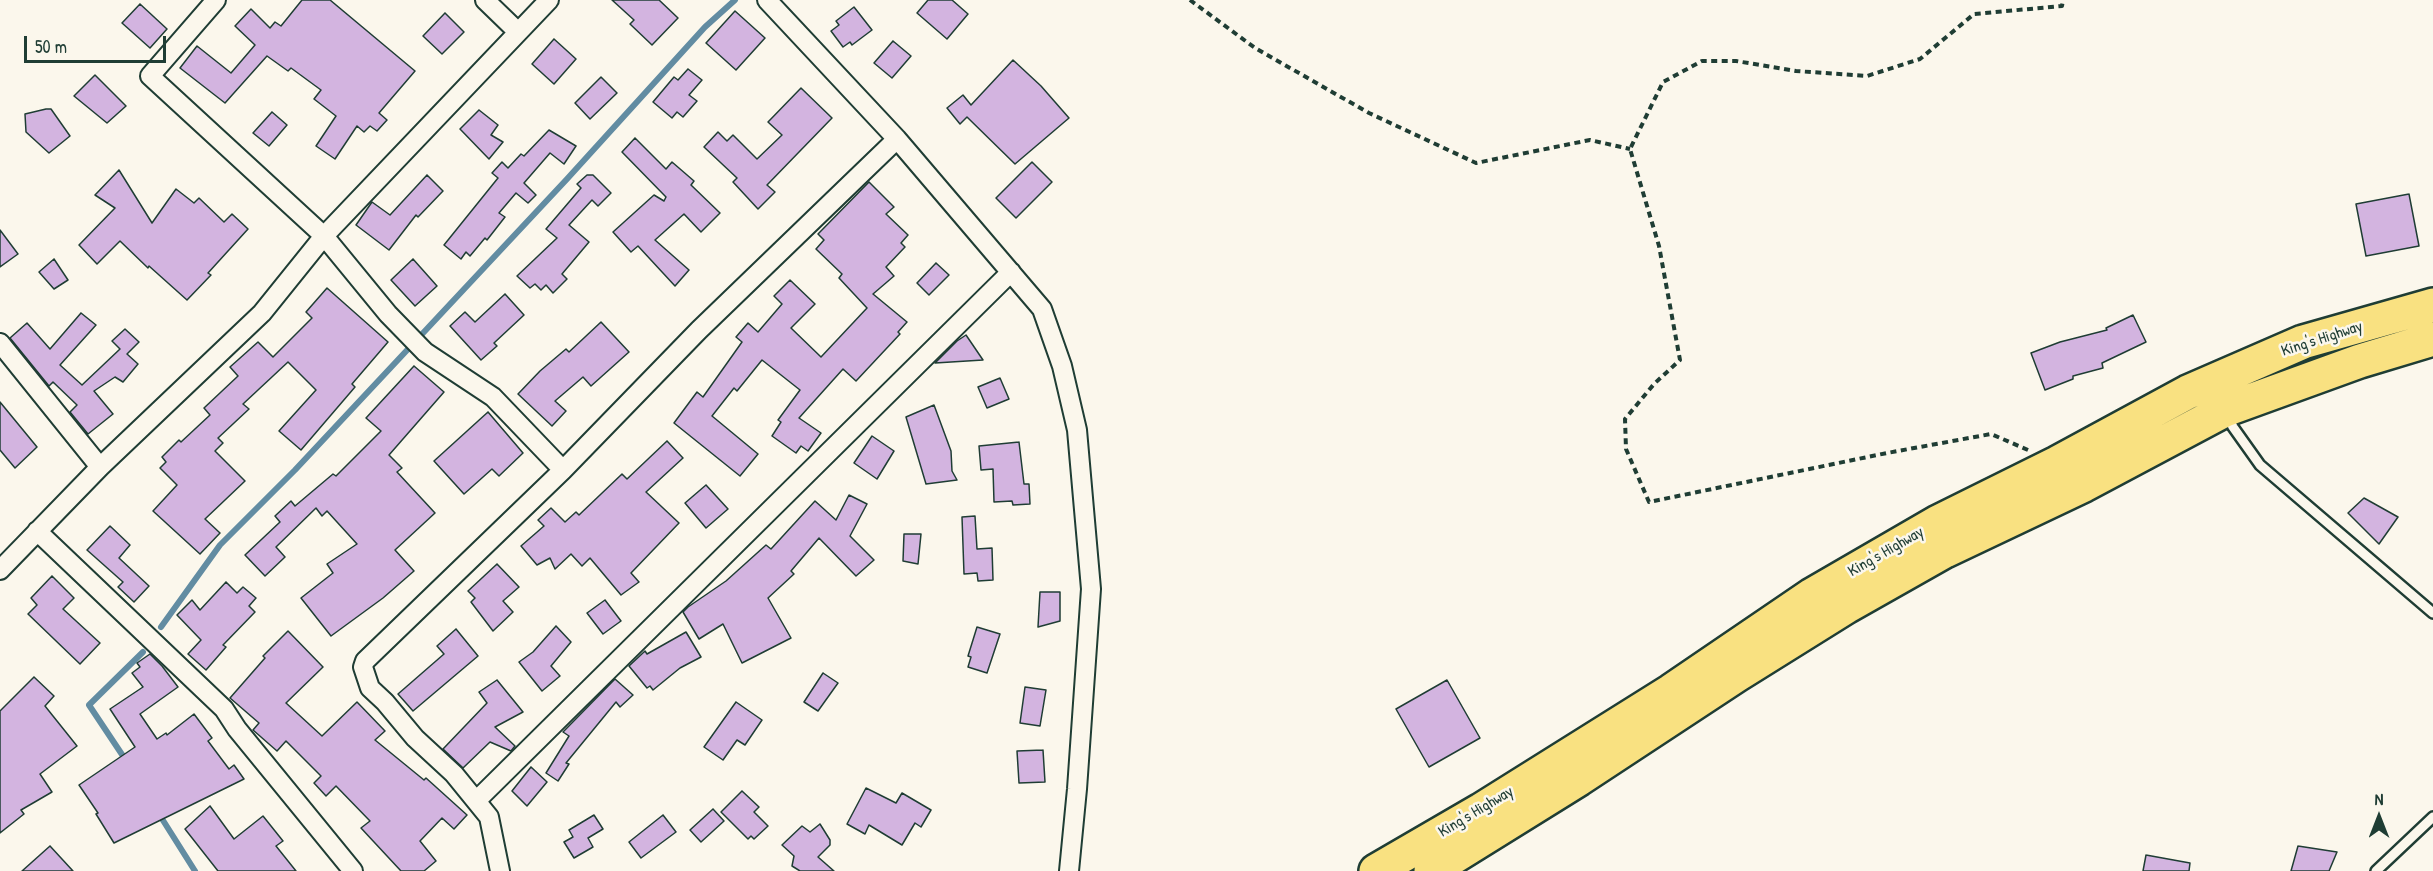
<!DOCTYPE html>
<style>
body{margin:0}
#map{position:relative;width:2433px;height:871px;overflow:hidden;background:#fbf7ec;font-family:"Patrick Hand",sans-serif}
canvas{display:block}
.north{position:absolute;left:2349px;top:787px;width:60px;height:60px;-webkit-text-stroke:4px #fbf7ec;paint-order:stroke;rotate:0deg;font-size:16px;font-weight:700;line-height:24px;text-align:center;color:#1f3d34}
.north::after{content:'';display:block;margin:auto;width:21px;height:27px;background:#1f3d34;clip-path:polygon(50% 0,100% 100%,50% 72%,0 100%)}
.scale{position:absolute;left:24px;top:36px;width:142px;height:27px;box-sizing:border-box;border:3px solid #1f3d34;border-top:0;padding-left:8px;font-size:18px;line-height:21px;white-space:nowrap;color:#1f3d34;-webkit-text-stroke:4px #fbf7ec;paint-order:stroke}
</style>
<div id="map">
<canvas width="2433" height="871"></canvas>
<div class="north">N</div>
<div class="scale">50 m</div>
</div>
<script>
const ctx = document.querySelector('canvas').getContext('2d');
ctx.lineJoin = 'round';
const shape = rows => new Path2D(rows.map(r => 'M' + r).join(''));
function stroke(path, color, width, dash) { ctx.strokeStyle = color; ctx.lineWidth = width; ctx.lineCap = dash ? 'butt' : 'round'; ctx.setLineDash(dash || []); ctx.stroke(path); }
function fillPath(path, color) { ctx.fillStyle = color; ctx.fill(path, 'evenodd'); }
function drawText(font, color, halo, rows, align = 'center') {
  ctx.font = font + ' "Patrick Hand",sans-serif'; ctx.lineWidth = 5; ctx.setLineDash([]); ctx.textBaseline = 'middle'; ctx.strokeStyle = halo; ctx.fillStyle = color; for (const [text, x, y, turn = 0] of rows) {
    ctx.save(); ctx.translate(x, y); ctx.rotate((+turn || 0) * Math.PI / 180); ctx.textAlign = isNaN(turn) ? turn : align; if (halo) ctx.strokeText(text, 0, 0); ctx.fillText(text, 0, 0); ctx.restore();
  }
}
stroke(shape([
 [161,627,220,545,295,470,567,179,705,27,735,0],
 [127,762,89,705,143,652],
 [159,814,195,871]
]), '#628ca2', 6);
const building = shape([
 [302,0,330,0,415,71,379,113,387,120,377,131,370,126,364,132,357,126,335,159,316,146,336,116,314,99,321,90,291,68,288,71,267,56,225,103,180,68,197,46,231,73,255,45,235,26,251,9,270,28,275,22,281,26,302,0],
 [612,0,659,0,678,18,652,45,630,24,634,20,612,0],
 [928,0,952,0,968,14,947,39,917,13,928,0],
 [140,4,167,29,150,48,122,23,140,4],
 [854,7,872,30,852,45,850,42,843,47,831,31,839,25,836,21,854,7],
 [735,11,765,38,736,70,706,43,735,11],
 [445,13,464,32,442,54,423,36,445,13],
 [554,39,576,59,554,84,532,64,554,39],
 [893,41,911,56,892,78,874,63,893,41],
 [1013,60,1041,86,1069,118,1015,164,967,117,960,124,947,108,963,95,971,105,1013,60],
 [688,69,702,80,689,95,697,101,683,117,677,112,672,118,653,102,674,77,678,80,688,69],
 [95,75,126,106,107,123,74,96,95,75],
 [601,77,617,93,590,119,575,103,601,77],
 [801,88,832,118,767,185,775,192,758,209,733,182,737,178,704,147,718,132,727,141,733,135,757,159,782,135,768,122,801,88],
 [46,109,51,109,70,136,49,153,26,132,25,114,46,109],
 [479,110,498,125,491,135,503,142,489,159,460,129,479,110],
 [272,112,287,125,269,146,253,133,272,112],
 [549,130,576,146,564,164,550,153,524,183,536,195,528,203,516,193,499,213,505,217,487,240,485,238,470,256,466,252,461,259,444,245,498,178,492,173,502,162,508,168,521,154,524,156,549,130],
 [635,138,666,169,672,162,694,181,691,185,720,213,701,232,684,214,655,240,689,270,675,286,638,246,631,252,613,232,654,195,664,201,666,197,622,152,635,138],
 [1032,162,1052,182,1016,218,996,198,1032,162],
 [119,170,152,223,176,189,194,203,199,198,224,222,232,214,248,229,208,273,211,275,187,300,149,266,148,268,120,241,97,264,79,245,115,208,95,195,119,170],
 [427,175,443,191,418,217,416,215,389,250,356,225,372,202,390,215,427,175],
 [587,175,593,175,611,193,598,206,592,200,569,225,589,242,562,274,567,279,553,293,546,285,541,290,535,284,530,288,517,276,557,238,546,229,581,188,577,184,587,175],
 [869,182,894,207,886,214,908,235,901,243,905,247,886,267,894,276,873,294,907,322,898,332,900,334,856,381,843,369,799,418,821,433,808,451,801,446,796,453,772,436,781,422,778,420,800,390,762,360,737,391,734,388,712,416,758,454,740,476,674,423,697,392,703,397,742,342,736,337,748,323,758,332,782,304,774,296,790,280,815,304,791,328,821,357,867,308,839,278,842,274,816,249,824,240,818,234,869,182],
 [2409,194,2419,246,2366,256,2356,204,2409,194],
 [0,230,18,254,0,267,0,230],
 [54,259,68,280,54,289,39,272,54,259],
 [413,259,437,286,415,306,391,280,413,259],
 [936,263,949,275,929,295,917,283,936,263],
 [327,288,388,342,352,384,355,387,301,450,279,431,316,390,288,362,243,404,249,409,218,438,223,443,215,451,245,481,205,519,220,533,200,554,153,511,177,485,160,468,166,462,162,457,179,440,181,442,210,415,204,408,238,376,230,367,258,342,273,357,312,318,306,312,327,288],
 [505,294,524,315,494,343,497,346,481,360,450,326,465,312,475,322,505,294],
 [81,313,96,325,60,365,82,385,120,349,112,341,125,329,139,342,127,354,138,364,123,382,115,377,94,391,113,414,88,434,70,412,77,405,53,382,49,386,10,338,27,323,50,349,81,313],
 [2133,315,2146,342,2102,363,2103,368,2073,376,2073,379,2045,390,2031,353,2060,342,2107,330,2106,328,2133,315],
 [601,322,629,352,591,386,583,377,555,401,566,411,552,426,518,394,540,371,566,349,569,352,601,322],
 [966,335,983,360,935,363,957,341,966,335],
 [414,366,444,392,389,455,402,468,397,472,435,513,395,550,414,571,383,598,331,636,301,598,333,573,327,564,357,544,327,511,322,516,316,508,276,547,285,557,265,576,245,555,280,522,275,516,291,501,295,506,333,474,336,476,381,431,366,418,414,366],
 [1000,378,1009,399,987,408,978,387,1000,378],
 [0,402,37,447,15,468,0,450,0,402],
 [934,405,951,451,952,471,957,480,926,484,906,417,934,405],
 [488,412,523,453,499,476,492,469,464,494,434,461,488,412],
 [872,436,894,451,877,479,854,463,872,436],
 [667,441,683,458,646,492,679,523,631,573,639,582,621,595,590,558,582,566,571,554,555,569,550,558,537,565,521,546,544,526,538,520,551,508,565,522,576,512,579,515,622,474,627,479,667,441],
 [1019,442,1024,484,1029,484,1030,504,1013,505,1012,501,994,502,993,469,981,470,979,446,1019,442],
 [706,485,728,509,706,528,685,503,706,485],
 [849,495,867,504,850,536,874,560,856,576,819,538,791,571,794,574,768,598,791,638,742,663,723,624,699,639,683,612,688,607,726,581,766,545,771,549,815,501,836,520,849,495],
 [2364,498,2398,517,2379,544,2348,513,2364,498],
 [975,516,977,549,992,548,993,580,978,581,977,573,964,574,962,517,975,516],
 [110,526,130,545,119,558,149,586,134,602,118,587,123,582,87,550,110,526],
 [904,534,921,534,918,564,903,561,904,534],
 [497,564,519,587,503,601,513,612,493,631,471,602,475,598,468,591,497,564],
 [52,576,74,598,63,609,100,643,80,664,28,614,37,605,31,598,52,576],
 [226,582,237,593,243,587,256,598,249,606,255,612,223,645,226,647,206,670,188,654,201,640,177,615,192,600,200,610,226,582],
 [1040,592,1060,592,1060,621,1038,627,1040,592],
 [605,600,621,621,603,634,587,613,605,600],
 [556,626,571,642,551,666,560,676,542,691,519,662,533,652,556,626],
 [977,627,1000,634,987,673,968,667,971,657,968,656,977,627],
 [456,629,478,656,413,711,398,694,444,654,437,646,456,629],
 [288,631,323,667,286,703,322,736,357,702,385,731,375,740,424,780,426,778,467,815,454,829,442,818,420,841,436,861,424,871,401,871,361,828,370,821,336,786,326,796,314,783,321,776,286,741,277,751,253,730,259,723,230,698,265,658,263,656,288,631],
 [686,632,701,657,680,668,653,690,650,686,647,688,629,666,645,651,647,654,686,632],
 [150,654,162,666,178,687,140,714,157,739,166,733,167,735,194,714,212,738,208,741,229,769,234,765,244,779,114,843,96,814,98,813,79,785,135,747,110,709,143,687,132,673,140,667,137,663,150,654],
 [823,673,838,683,818,711,804,702,823,673],
 [34,677,54,696,45,706,77,746,40,774,52,792,21,810,24,814,0,833,0,711,34,677],
 [615,679,633,695,620,707,616,702,566,763,569,764,558,781,546,773,569,736,563,732,615,679],
 [497,680,523,712,495,727,515,746,511,751,490,742,463,768,443,749,487,703,479,692,497,680],
 [1447,680,1480,738,1429,767,1396,709,1447,680],
 [1025,687,1046,690,1040,726,1020,723,1025,687],
 [736,702,762,720,745,745,737,740,723,760,704,747,736,702],
 [1043,750,1045,782,1019,783,1017,751,1043,750],
 [531,767,547,782,527,806,512,791,531,767],
 [866,788,896,803,902,793,931,810,921,827,915,823,902,845,869,825,865,834,847,824,866,788],
 [742,791,759,807,754,812,768,826,754,839,751,836,748,839,721,812,742,791],
 [210,806,234,839,263,816,283,841,276,846,296,871,218,871,185,829,210,806],
 [713,809,724,821,701,842,690,830,713,809],
 [594,815,603,829,588,838,593,847,574,858,564,842,573,837,569,830,594,815],
 [663,815,676,832,641,858,629,842,663,815],
 [820,824,830,840,830,845,818,857,834,871,800,871,792,866,794,856,782,845,802,826,810,832,820,824],
 [50,846,73,871,22,871,50,846],
 [2298,846,2337,852,2329,871,2291,871,2298,846],
 [2146,855,2190,863,2189,871,2143,871,2146,855]
]);
fillPath(building, '#d3b4e0');
stroke(building, '#1f3d34', 1.5);
const lane = shape([
 [2227,415,2233,427,2260,465,2433,613],
 [2376,871,2433,817]
]);
const street = shape([
 [485,0,518,32],
 [549,0,324,236,388,314,425,352,493,397,563,470],
 [767,0,897,139,1042,309,1062,366,1077,430,1091,589,1077,789,1069,871],
 [0,343,100,467],
 [37,531,224,709,237,729,353,871],
 [0,570,100,467,262,313,324,236,150,76,216,0],
 [476,801,1011,272],
 [500,871,489,817,454,774,415,738,385,702,370,688,363,667,365,661,563,470,699,330,897,139]
]);
const highway = shape([
 [1376,871,1481,810,1671,691,1812,595,1938,522,2057,463,2188,392,2303,342,2433,305],
 [1431,871,1579,779,1737,675,1846,607,1945,551,2084,485,2225,410,2360,361,2433,339]
]);
stroke(lane, '#1f3d34', 14);
stroke(street, '#1f3d34', 22);
stroke(highway, '#1f3d34', 38);
stroke(shape([
 [1190,0,1255,48,1369,113,1476,163,1590,140,1630,149],
 [2028,450,1991,434,1887,453,1649,502,1626,449,1625,419,1654,384,1680,360,1659,246,1630,149,1663,82,1702,61,1736,61,1796,71,1867,76,1920,59,1974,14,2062,6,2063,0]
]), '#1f3d34', 4, [6, 4.5]);
stroke(lane, '#fbf7ec', 9);
stroke(street, '#fbf7ec', 18);
stroke(highway, '#f9e181', 33);
drawText('16px', '#1f3d34', '#fbf7ec', [
 ["King's Highway",2322,339,-18],
 ["King's Highway",1886,552,-30],
 ["King's Highway",1476,812,-31]
]);
</script>
